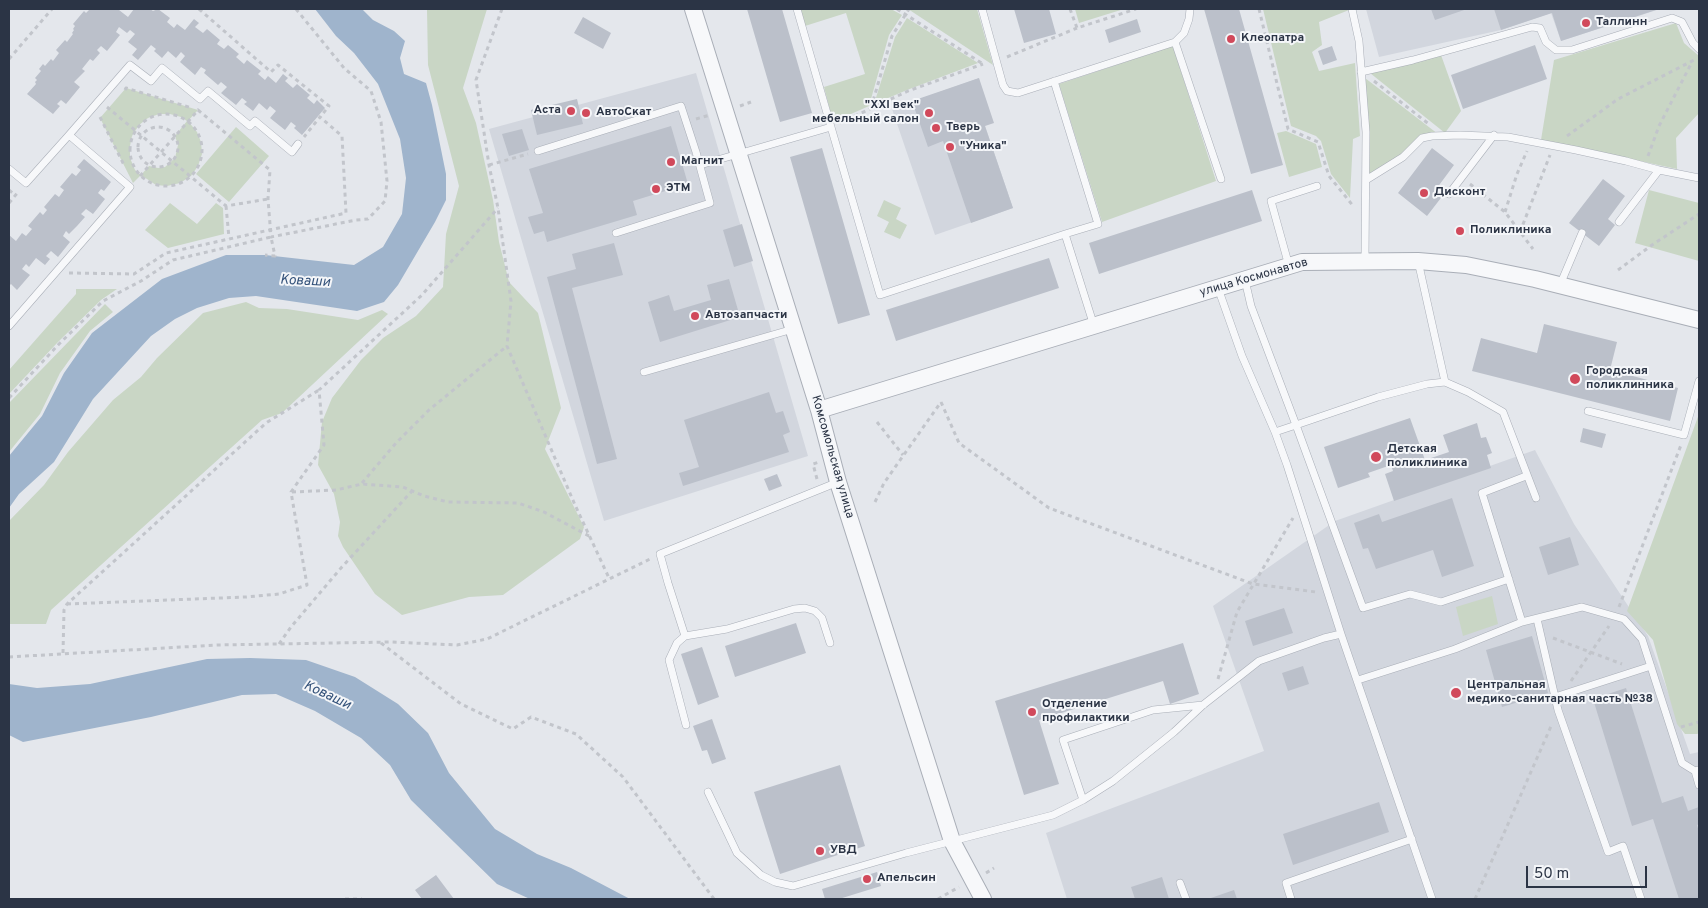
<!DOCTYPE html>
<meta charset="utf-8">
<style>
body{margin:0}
#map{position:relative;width:1708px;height:908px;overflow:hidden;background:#e4e7ec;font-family:Overpass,sans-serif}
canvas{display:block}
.frame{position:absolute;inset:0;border:10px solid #2b3445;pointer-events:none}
.scale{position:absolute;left:1526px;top:866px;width:121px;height:22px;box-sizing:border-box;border:2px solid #2b3445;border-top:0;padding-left:6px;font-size:15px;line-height:18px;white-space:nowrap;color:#2b3445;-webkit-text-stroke:4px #f4f6f9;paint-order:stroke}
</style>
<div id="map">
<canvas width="1708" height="908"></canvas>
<div class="frame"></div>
<div class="scale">50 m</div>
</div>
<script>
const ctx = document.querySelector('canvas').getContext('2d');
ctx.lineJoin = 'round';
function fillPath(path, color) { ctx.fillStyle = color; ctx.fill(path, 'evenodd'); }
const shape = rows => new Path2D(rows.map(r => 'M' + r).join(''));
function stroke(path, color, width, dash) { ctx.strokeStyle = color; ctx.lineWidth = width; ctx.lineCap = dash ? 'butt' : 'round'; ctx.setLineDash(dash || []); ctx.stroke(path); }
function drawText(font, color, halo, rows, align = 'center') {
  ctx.font = font + ' Overpass,sans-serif'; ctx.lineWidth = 4; ctx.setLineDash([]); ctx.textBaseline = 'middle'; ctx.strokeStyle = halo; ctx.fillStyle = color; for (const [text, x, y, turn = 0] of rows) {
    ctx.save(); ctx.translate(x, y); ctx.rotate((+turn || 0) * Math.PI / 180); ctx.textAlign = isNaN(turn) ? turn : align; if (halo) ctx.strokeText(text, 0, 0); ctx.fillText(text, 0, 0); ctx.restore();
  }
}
fillPath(shape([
 [1366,9,1660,9,1561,41,1551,13,1501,30,1379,57],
 [696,73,808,456,604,521,489,129],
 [979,78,985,126,1013,208,935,235,892,109],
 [1535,450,1574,524,1648,636,1690,754,1699,752,1699,899,1067,899,1046,833,1264,751,1213,606,1335,521]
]), '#d2d6de');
fillPath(shape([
 [427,9,487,9,463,88,476,123,493,200,499,242,509,282,538,313,561,408,545,449,584,527,580,539,503,595,469,597,402,615,375,594,343,547,338,536,340,522,334,494,318,465,322,422,332,398,361,360,383,338,416,316,443,287,446,234,459,186,428,65],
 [800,9,891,9,902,15,889,35,869,106,833,122,824,87,865,74,846,13,805,26],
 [908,9,977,9,993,65],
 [1075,9,1124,9,1079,23],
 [1263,9,1348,9,1349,10,1319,22,1322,45,1312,52,1319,71,1355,63,1360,136,1353,139,1350,198,1331,174,1321,141,1316,136,1291,126],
 [907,18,978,63,907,90,874,104,895,37],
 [1676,23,1684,43,1699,56,1699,113,1676,138,1677,169,1541,140,1554,60],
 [1173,46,1216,181,1102,222,1059,84],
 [1441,55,1461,111,1445,133,1370,73],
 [1365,78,1438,134,1420,136,1402,155,1369,175,1369,128],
 [126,88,198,110,188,121,197,132,201,142,202,154,198,166,191,176,180,183,167,186,156,185,141,175,133,183,100,118],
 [159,114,170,114,181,117,187,121,175,136,178,145,175,158,165,167,158,168,149,166,141,175,135,170,130,158,130,146,132,136,139,125,148,118],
 [236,127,269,156,229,202,196,174],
 [1286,131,1316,144,1322,167,1289,177,1277,133],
 [1649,190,1699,203,1699,261,1635,243],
 [884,200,901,208,896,219,907,225,900,239,884,232,889,222,877,216],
 [170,203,197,224,216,203,223,208,224,234,168,248,145,230],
 [76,289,117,289,101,300,58,342,9,394,9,370,76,294],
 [246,302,259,308,287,309,358,320,382,310,388,314,282,413,262,420,51,610,46,624,9,624,9,521,44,485,68,452,113,400,141,377,157,358,203,313],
 [105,304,113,312,90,331,60,373,40,414,9,452,9,403],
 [1699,414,1699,733,1697,734,1685,734,1677,724,1653,640,1627,611],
 [1492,596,1498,624,1463,636,1456,607]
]), '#c9d6c5');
fillPath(shape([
 [315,9,362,9,373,20,394,31,405,41,400,58,404,74,426,83,432,105,446,174,446,200,435,222,398,285,384,302,357,311,256,296,229,298,197,308,175,319,151,336,93,399,54,462,19,494,9,508,9,456,42,416,64,373,92,333,162,279,226,255,265,255,354,265,383,247,402,214,406,178,400,139,378,84,354,53,336,36],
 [250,658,306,660,355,677,398,704,428,733,449,773,495,829,537,854,571,868,630,899,530,899,497,884,411,800,390,765,361,738,315,711,276,694,242,695,151,717,23,742,9,735,9,684,37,688,90,684,207,659]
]), '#9fb4cc');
fillPath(shape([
 [90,9,120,9,119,10,128,17,134,9,150,9,153,11,158,9,170,18,167,22,174,28,177,24,185,30,194,19,199,23,195,27,203,33,207,29,220,40,217,44,224,49,228,45,239,54,236,57,244,64,247,60,261,71,258,74,265,80,268,76,276,83,283,74,288,78,285,81,293,88,297,84,310,95,307,98,314,104,317,100,325,108,302,135,294,128,296,126,291,122,285,130,270,118,276,111,270,106,267,110,259,103,253,111,244,104,247,102,242,98,236,105,221,93,227,87,221,82,218,85,204,73,206,70,201,67,195,75,180,62,185,56,181,52,176,58,168,51,162,58,154,51,156,49,151,45,138,60,132,55,137,49,128,42,135,34,130,30,127,33,119,27,116,32,120,35,107,51,101,46,97,50,100,53,93,61,90,59,82,69,85,71,74,82,80,87,66,104,61,100,57,104,60,106,53,114,27,94,36,84,35,82,37,80,35,78,41,71,39,69,43,64,45,66,51,59,53,61,59,53,56,50,65,40,67,42,73,34,72,33,74,30,73,29,75,26,73,24,84,11,86,13],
 [747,9,782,9,812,113,780,122],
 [1014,9,1049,9,1056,34,1024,43],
 [1204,9,1239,9,1283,165,1251,174],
 [1431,9,1467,9,1435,20],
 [1494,9,1659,9,1561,41,1552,13,1501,30],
 [583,17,611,33,603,49,574,33],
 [1137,19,1141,32,1109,43,1105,30],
 [1535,45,1547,79,1463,109,1451,75],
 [1332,46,1337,60,1323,65,1318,51],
 [979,78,994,123,985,126,1013,208,971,223,943,141,928,147,912,101],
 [577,99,583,124,537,135,531,110],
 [671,126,688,184,633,201,637,215,547,242,544,231,534,234,528,217,543,213,529,169],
 [522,129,529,150,509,156,502,134],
 [822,148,870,315,838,324,790,157],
 [1432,148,1454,165,1437,188,1444,194,1427,216,1398,193],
 [84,159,111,182,104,191,101,189,98,193,105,199,93,214,86,209,81,214,85,217,77,226,69,234,66,231,63,236,70,242,58,257,51,251,46,256,50,259,45,265,36,258,29,267,26,264,22,269,30,275,17,290,11,284,9,286,9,235,16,241,22,233,26,236,32,229,28,226,40,212,43,215,47,210,44,207,55,194,59,197,64,190,60,187,72,173,76,176,81,170,77,167],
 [1603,179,1625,196,1608,219,1615,225,1599,246,1569,223],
 [1252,190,1262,221,1099,274,1089,243],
 [742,224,753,261,734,267,723,230],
 [614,243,623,275,572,288,617,459,597,464,547,277,576,269,572,254],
 [1049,258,1059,288,896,341,886,310],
 [729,279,740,317,660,342,648,302,669,295,674,311,711,300,707,285],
 [1544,324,1617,342,1610,370,1678,388,1670,421,1472,371,1481,338,1537,353],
 [769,392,776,413,783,411,790,432,783,435,789,452,683,486,679,473,699,467,684,420],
 [1410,418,1425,460,1449,452,1443,435,1477,423,1481,438,1486,437,1492,453,1487,455,1491,468,1394,501,1385,474,1393,471,1391,465,1368,473,1370,477,1338,488,1324,447],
 [1583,428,1606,434,1602,448,1580,442],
 [777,474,782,486,769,491,764,479],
 [1452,498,1474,566,1442,577,1433,550,1376,569,1368,548,1363,549,1354,523,1379,514,1382,522],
 [1570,537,1579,565,1548,575,1539,547],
 [1284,608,1293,633,1253,646,1245,621],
 [796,623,806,653,735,677,725,646],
 [1532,636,1548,693,1502,707,1486,650],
 [1183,643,1199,694,1170,704,1163,681,1039,720,1059,784,1024,795,995,701],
 [702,647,719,697,698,705,681,654],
 [1303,666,1309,684,1288,691,1282,673],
 [1626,688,1662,803,1683,796,1688,811,1699,807,1699,824,1697,825,1699,832,1699,899,1679,899,1653,819,1632,826,1593,699],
 [712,719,726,759,712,764,707,750,702,751,693,726],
 [840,765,865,846,780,874,754,792],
 [1379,802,1389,832,1293,865,1283,834],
 [877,872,881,886,839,899,825,899,822,889],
 [436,875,454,899,422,899,415,890],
 [1162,877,1169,899,1135,899,1131,887],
 [1234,890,1237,899,1208,899]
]), '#bbc0ca');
const service = shape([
 [982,9,1003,85,1007,91,1018,93,1175,42,1184,33,1189,19,1190,9],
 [1352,9,1359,41,1366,132,1365,260],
 [1175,42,1221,179],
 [1361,72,1413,60,1532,27,1540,28,1546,42,1556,50,1572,50,1672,18,1682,22,1693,43,1699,49],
 [1054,81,1098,224,1065,234,1094,326],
 [831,127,880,295,1065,234],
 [69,135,130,65,151,81,162,68,200,99,208,91,250,126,255,121,292,152,298,144],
 [538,151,681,106,696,152,710,203,616,233],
 [700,165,831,127,797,9],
 [9,169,26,183,69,135,130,187,9,326],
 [1366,180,1403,157,1422,138,1432,136,1460,135,1508,137,1576,150,1626,161,1659,170,1699,178],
 [1449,194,1494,135],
 [1619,222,1659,170],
 [1418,261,1445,382],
 [1289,266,1271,201,1317,186],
 [1245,280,1251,306,1296,425,1378,397,1427,384,1445,382,1468,392,1503,412,1536,498],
 [1560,285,1582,233],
 [1218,288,1242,356,1275,432,1287,465,1341,634,1432,899],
 [644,372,793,329],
 [1588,411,1684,435,1699,381],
 [1275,432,1296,425,1363,608,1410,594,1441,602,1509,579],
 [1537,619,1558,710,1608,852,1623,846,1641,899],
 [1522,622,1482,493,1526,476],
 [685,636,668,583,660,554,838,482],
 [1358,680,1455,649,1522,622,1582,607,1624,619,1642,639,1682,763,1695,771,1699,770],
 [1555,697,1651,666],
 [686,725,669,660,677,643,685,636,727,629,794,609,805,608,815,611,822,618,830,643],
 [1695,771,1699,785],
 [708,792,737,853,761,875,775,882,793,886,906,853,1053,815,1083,800,1113,781,1174,732,1203,705,1259,661,1324,638,1341,634],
 [1083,800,1063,740,1153,710,1203,705],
 [1180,883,1186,899],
 [1291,899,1286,883,1412,839]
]);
const tertiary = shape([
 [693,9,819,410,838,482,952,841,983,899],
 [819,410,1302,262,1418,261,1466,265,1535,279,1699,320]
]);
stroke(service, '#a9aeb7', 8);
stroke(tertiary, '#a9aeb7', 18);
stroke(shape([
 [199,9,271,72,278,65,329,106,320,117],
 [502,9,476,80,489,165,498,208,511,301,507,346,575,505,609,578],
 [897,9,983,64],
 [1070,9,1077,28,1136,9],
 [1259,9,1288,129,1318,142,1329,176,1354,207],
 [1007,57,1077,28],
 [9,59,52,9],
 [1374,81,1430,125],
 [125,90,126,88,192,108],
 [740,106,751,102],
 [107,107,226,206,268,199],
 [871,108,892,36,909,9],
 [198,110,270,170,268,199,271,237,356,220,368,219,385,201,387,181,381,122,371,91,344,68,296,9],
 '130 150a36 36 0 1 1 72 0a36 36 0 1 1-72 0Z',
 [100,117,125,167],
 [696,119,710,115],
 [840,123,908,91,983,64],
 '138 147a20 20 0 1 1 40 0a20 20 0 1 1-40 0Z',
 [1567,136,1618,99,1696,59],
 [1648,156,1659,126,1692,62],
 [489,165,528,154],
 [140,176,199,109],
 [1470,184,1505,212,1533,249],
 [9,190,15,195],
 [9,203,19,191],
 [226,206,229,238],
 [1505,212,1517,174,1527,151],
 [1520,232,1550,155],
 [1618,270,1652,245,1699,214],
 [69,273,134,274,166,253,346,213,342,136,320,117,304,137],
 [9,398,59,344,103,301,141,281,173,260,271,237,275,256,265,255],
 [941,402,959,443,1049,508,1253,584,1316,592],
 [877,422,903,455],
 [817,479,813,464,819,462],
 [362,483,396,443,429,410,507,346],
 [292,492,336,490,362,484,403,487,424,496,448,502,518,503,544,512,589,536],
 [875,502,884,483,941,402],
 [67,604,246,597,279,594,307,585,291,492,324,445,319,390,422,295,498,208],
 [1619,607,1681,445],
 [1553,638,1622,664],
 [381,643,461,704,513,729,531,717,576,734,623,777,714,899],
 [279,644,291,627,341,568,412,491],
 [63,653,64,610,67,604,266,423,319,390],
 [9,657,217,645,391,642,457,645,487,639,650,559],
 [1218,679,1237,612,1293,518],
 [1571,681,1609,626],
 [1681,727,1699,722],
 [986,873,994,868],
 [345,899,362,899],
 [938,899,959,887],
 [1475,899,1552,724]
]), '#c2c5cb', 3, [4, 4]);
stroke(service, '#f7f8fa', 7);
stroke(tertiary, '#f7f8fa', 16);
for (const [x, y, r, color] of [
 [1586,23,5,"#d1495b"],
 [1231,39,5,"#d1495b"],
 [571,111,5,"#d1495b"],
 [586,113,5,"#d1495b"],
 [929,113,5,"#d1495b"],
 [936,128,5,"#d1495b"],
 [950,147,5,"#d1495b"],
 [671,162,5,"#d1495b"],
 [656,189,5,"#d1495b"],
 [1424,193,5,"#d1495b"],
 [1460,231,5,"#d1495b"],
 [695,316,5,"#d1495b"],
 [1575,379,6,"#d1495b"],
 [1376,457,6,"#d1495b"],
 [1456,693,6,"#d1495b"],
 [1032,712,5,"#d1495b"],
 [820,851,5,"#d1495b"],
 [867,879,5,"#d1495b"]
]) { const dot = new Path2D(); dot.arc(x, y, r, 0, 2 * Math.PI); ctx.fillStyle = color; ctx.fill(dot); stroke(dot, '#f4f6f9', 2); }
drawText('bold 12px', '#2b3445', '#f4f6f9', [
 ["Таллинн",1596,23],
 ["Клеопатра",1241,39],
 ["\"XXI век\"",919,106,"right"],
 ["мебельный салон",919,120,"right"],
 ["Аста",561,111,"right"],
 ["АвтоСкат",596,113],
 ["Тверь",946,128],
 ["\"Уника\"",960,147],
 ["Магнит",681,162],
 ["ЭТМ",666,189],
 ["Дисконт",1434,193],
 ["Поликлиника",1470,231],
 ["Автозапчасти",705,316],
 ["Городская",1586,372],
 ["поликлинника",1586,386],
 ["Детская",1387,450],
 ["поликлиника",1387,464],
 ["Центральная",1467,686],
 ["медико-санитарная часть №38",1467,700],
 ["Отделение",1042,705],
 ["профилактики",1042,719],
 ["УВД",830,851],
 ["Апельсин",877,879]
], 'left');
drawText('12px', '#2b3445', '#f4f6f9', [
 ["улица Космонавтов",1254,278,-16],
 ["Комсомольская улица",832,457,74]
]);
drawText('italic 14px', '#34527a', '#f4f6f9', [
 ["Коваши",305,282,3],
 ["Коваши",327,696,25]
]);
</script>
